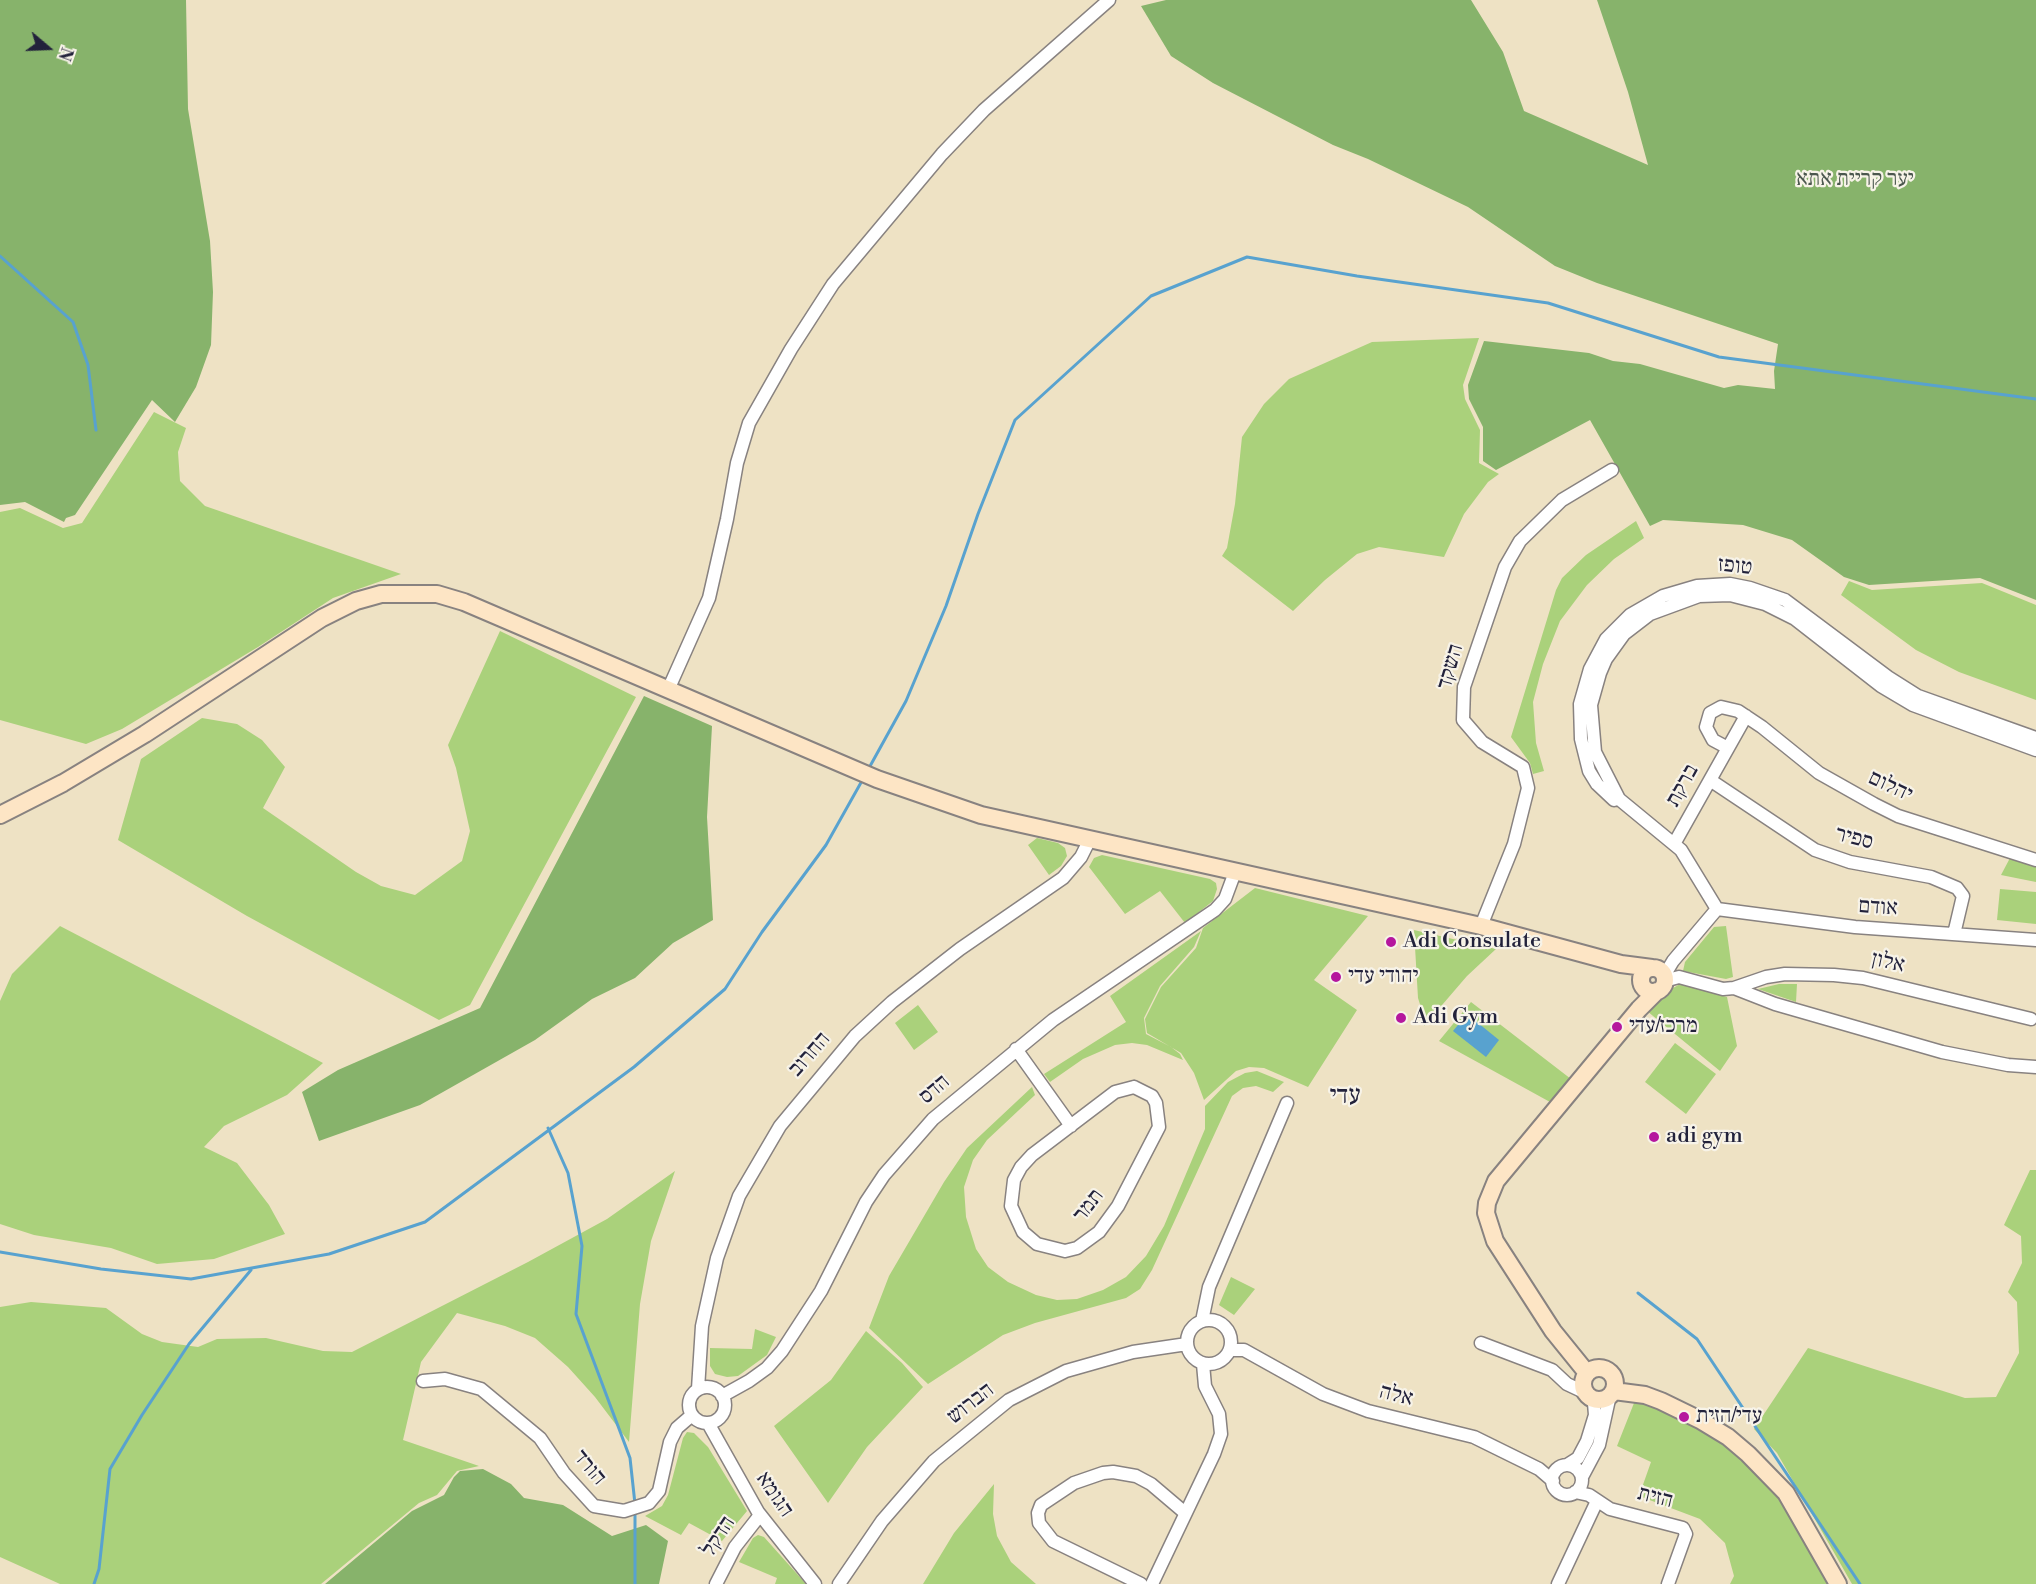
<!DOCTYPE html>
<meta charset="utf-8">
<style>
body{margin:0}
#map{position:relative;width:2036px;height:1584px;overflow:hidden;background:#eee2c4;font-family:"Libre Bodoni",serif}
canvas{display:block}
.north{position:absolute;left:18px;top:18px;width:60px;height:60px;-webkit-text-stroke:4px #f7f3e8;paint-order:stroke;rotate:109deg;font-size:16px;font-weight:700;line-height:24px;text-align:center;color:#22223b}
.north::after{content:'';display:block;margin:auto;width:21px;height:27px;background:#22223b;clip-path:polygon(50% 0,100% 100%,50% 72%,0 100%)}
</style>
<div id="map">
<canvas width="2036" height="1584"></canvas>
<div class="north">N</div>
</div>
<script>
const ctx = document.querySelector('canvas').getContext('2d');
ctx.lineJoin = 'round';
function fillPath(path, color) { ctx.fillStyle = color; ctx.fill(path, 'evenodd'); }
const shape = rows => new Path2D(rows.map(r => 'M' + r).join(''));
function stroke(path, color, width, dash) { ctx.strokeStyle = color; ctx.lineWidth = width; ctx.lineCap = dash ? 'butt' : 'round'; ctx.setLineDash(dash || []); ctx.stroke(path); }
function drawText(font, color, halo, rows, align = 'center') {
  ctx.font = font + ' "Libre Bodoni","Frank Ruhl Libre",serif'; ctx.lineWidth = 4.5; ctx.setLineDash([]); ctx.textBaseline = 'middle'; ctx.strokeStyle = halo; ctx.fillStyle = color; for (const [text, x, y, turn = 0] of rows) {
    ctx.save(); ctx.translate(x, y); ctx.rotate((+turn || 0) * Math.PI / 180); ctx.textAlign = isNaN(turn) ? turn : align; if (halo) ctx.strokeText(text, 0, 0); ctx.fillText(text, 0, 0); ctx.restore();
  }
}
fillPath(shape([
 [1479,338,1463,385,1465,399,1480,430,1479,463,1499,474,1488,482,1464,514,1444,557,1379,547,1357,554,1325,580,1293,611,1222,556,1227,548,1235,504,1242,437,1264,404,1289,379,1372,342],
 [154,412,186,428,178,452,180,481,205,506,401,574,333,598,258,647,122,729,86,744,0,720,0,512,20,508,63,528,82,523],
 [1636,521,1644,538,1614,559,1587,585,1560,621,1543,664,1533,702,1536,743,1544,771,1533,774,1530,763,1511,737,1556,590,1562,578,1586,555],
 [1849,581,1872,590,1982,583,2036,605,2036,700,1959,672,1916,650,1841,595],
 [500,631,636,697,470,1005,439,1020,247,916,118,840,141,759,202,718,237,724,262,740,285,767,263,808,356,872,381,886,415,895,462,861,470,831,456,768,448,745],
 [1037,838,1058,843,1065,848,1067,856,1061,866,1049,875,1028,845],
 [1102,855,1210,879,1216,883,1217,889,1213,901,1185,923,1160,891,1125,914,1089,867,1094,858],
 [2010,858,2036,865,2036,882,2001,875],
 [1255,888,1368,916,1314,980,1357,1010,1308,1087,1264,1068,1249,1067,1236,1071,1204,1100,1194,1073,1181,1053,1147,1033,1145,1019,1161,987,1196,948,1203,928],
 [2000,889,2036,892,2036,924,1997,920],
 [60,926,323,1063,287,1095,224,1126,204,1147,237,1163,269,1205,285,1234,214,1259,157,1264,111,1248,34,1235,0,1224,0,1001,12,974],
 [1726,926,1733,977,1726,979,1683,971,1685,962,1714,927],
 [1414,930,1496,949,1467,976,1424,1026,1424,1017,1418,998],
 [1201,931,1194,947,1160,986,1144,1018,1146,1034,1171,1047,1180,1054,1183,1060,1147,1045,1132,1043,1115,1045,1083,1059,1050,1082,1044,1074,1126,1022,1110,996],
 [1680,984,1727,997,1737,1046,1720,1071,1647,1011,1668,991],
 [1779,984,1797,984,1796,1002,1758,989],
 [1471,1002,1571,1079,1550,1102,1439,1041],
 [918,1005,938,1032,914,1050,895,1023],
 [1675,1043,1716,1074,1686,1114,1645,1082],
 [1257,1071,1284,1082,1273,1092,1256,1086,1243,1088,1232,1096,1152,1270,1140,1289,1126,1298,1035,1323,1003,1335,928,1384,869,1328,889,1276,944,1182,967,1148,1032,1087,1035,1095,987,1140,973,1160,964,1187,966,1217,976,1249,988,1267,1008,1282,1036,1295,1057,1300,1077,1299,1103,1290,1126,1277,1146,1256,1164,1226,1205,1129,1205,1106,1228,1082,1245,1073],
 [2030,1170,2036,1170,2036,1584,1852,1584,1777,1453,1754,1429,1808,1348,1965,1398,1996,1397,2019,1353,2017,1302,2008,1292,2022,1263,2021,1236,2004,1225],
 [675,1171,651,1241,640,1304,629,1442,595,1397,568,1367,535,1338,505,1326,457,1313,421,1362,403,1440,479,1466,457,1471,437,1495,419,1503,321,1584,60,1584,0,1557,0,1307,31,1302,106,1308,142,1334,162,1342,198,1347,217,1339,266,1338,323,1351,352,1352,528,1262,607,1219],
 [1231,1277,1255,1289,1234,1315,1219,1305],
 [755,1329,776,1337,767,1355,738,1376,727,1377,715,1374,710,1366,710,1348,752,1349],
 [866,1331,902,1363,923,1387,867,1447,828,1503,774,1426,831,1380],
 [1636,1398,1709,1430,1778,1491,1831,1584,1730,1584,1734,1576,1725,1543,1700,1519,1639,1496,1651,1462,1617,1446],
 [687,1432,694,1433,708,1447,747,1511,722,1541,689,1523,681,1535,645,1516,662,1506,668,1495,683,1438],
 [994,1484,993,1514,997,1536,1011,1562,1036,1584,923,1584,954,1533],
 [758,1535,764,1537,806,1584,775,1584,777,1578,739,1562,753,1538]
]), '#aad17b');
fillPath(shape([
 [0,0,186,0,188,109,210,241,213,292,211,345,196,387,175,422,152,400,75,515,66,518,64,522,25,502,0,505],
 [1166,0,1471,0,1503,52,1524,111,1648,165,1628,92,1597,0,2036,0,2036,600,1980,578,1869,585,1844,577,1792,540,1743,525,1663,520,1650,526,1590,420,1496,470,1483,461,1483,427,1469,399,1468,385,1484,341,1589,353,1613,361,1640,364,1724,388,1738,385,1775,389,1774,371,1778,344,1597,283,1555,266,1468,207,1368,159,1333,145,1213,83,1171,56,1141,6],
 [644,696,712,726,707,817,713,920,673,943,635,978,592,999,535,1040,420,1105,319,1141,302,1092,338,1070,480,1008],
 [483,1469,511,1484,524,1498,563,1505,612,1536,646,1525,668,1541,659,1584,325,1584,412,1511,444,1495,454,1477,460,1471]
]), '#87b36b');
fillPath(shape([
 [1467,1014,1499,1040,1486,1057,1453,1031]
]), '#58a2cf');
stroke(shape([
 [0,256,73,322,88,365,96,430],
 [869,768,906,701,946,606,978,514,1015,420,1151,296,1247,257,1357,276,1548,303,1719,357,2036,399],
 [548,1128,568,1173,582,1246,576,1314,630,1458,635,1504],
 [0,1252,101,1269,191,1279,329,1254,425,1222,634,1067,725,989,762,932,826,845,863,779],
 [1638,1293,1697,1339,1860,1584],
 [94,1584,99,1569,110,1469,142,1415,189,1344,251,1270],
 [635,1584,635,1511]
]), '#58a2cf', 3);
const street = shape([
 [668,690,709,598,727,519,737,463,749,423,791,349,833,284,942,154,984,110,1109,0],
 [1728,748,1713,740,1706,727,1710,713,1721,707,1738,711,1762,727,1819,773,1874,804,1898,816,2036,860],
 [1710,780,1815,850,1850,862,1931,877,1957,888,1963,896,1954,934],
 [1614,800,1597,784,1589,771,1581,739,1580,704,1590,669,1606,639,1630,615,1663,596,1697,586,1730,584,1750,588,1785,600,1888,677,1918,696,2036,738],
 [1674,844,1746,716],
 [1717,909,1681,850,1619,799,1595,752,1591,705,1600,673,1606,659,1624,634,1650,614,1699,596,1730,595,1765,604,1795,619,1881,686,1913,705,2036,750],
 [1717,909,1855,927,2036,940],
 [1481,926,1514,844,1528,788,1523,767,1482,742,1463,720,1464,687,1505,567,1520,541,1562,500,1612,470],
 [1664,976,1673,961,1717,909],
 [1664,981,1679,977,1723,989,1734,988,1775,1004,1942,1052,2008,1065,2036,1067],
 [1734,988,1766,977,1785,974,1834,975,1863,978,2031,1019],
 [1016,1049,1071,1126],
 [1134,1087,1152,1096,1156,1103,1159,1127,1118,1206,1099,1232,1077,1248,1065,1251,1037,1244,1023,1232,1011,1206,1014,1180,1021,1167,1032,1155,1115,1092,1134,1087],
 '1187 1342a22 22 0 1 1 44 0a22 22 0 1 1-44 0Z',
 [1202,1321,1209,1287,1287,1103],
 [1481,1343,1552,1370,1567,1384,1584,1392],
 [1230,1350,1244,1350,1323,1394,1368,1411,1474,1437,1539,1469,1553,1481],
 [423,1381,445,1379,481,1389,540,1438,564,1473,594,1506,624,1511,649,1503,659,1491,670,1442,677,1428,692,1415],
 '689 1405a18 18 0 1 1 36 0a18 18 0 1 1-36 0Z',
 [698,1389,702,1326,717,1258,739,1196,780,1126,855,1036,892,1002,960,949,1063,878,1081,857,1090,839],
 [722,1396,749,1381,767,1368,782,1351,821,1291,866,1202,884,1175,933,1119,1053,1020,1215,910,1225,899,1235,872],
 [708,1423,758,1512,815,1584],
 [1567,1465,1578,1458,1587,1441,1595,1415,1594,1403,1590,1398],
 '1552 1480a15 15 0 1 1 30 0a15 15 0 1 1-30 0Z',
 [1582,1477,1599,1445,1610,1395],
 [1575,1492,1589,1495,1610,1509,1683,1528,1686,1534,1668,1584],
 [716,1584,735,1547,760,1515],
 [839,1584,882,1521,934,1461,1009,1400,1066,1371,1133,1352,1187,1344],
 [1141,1584,1053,1541,1039,1523,1038,1513,1041,1505,1074,1483,1103,1473,1113,1472,1136,1476,1151,1484,1184,1512],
 [1152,1584,1214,1454,1221,1434,1219,1414,1205,1386,1203,1364],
 [1558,1584,1597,1501]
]);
const secondary = shape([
 [0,815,63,783,145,734,322,618,356,601,381,594,437,594,464,602,877,779,981,815,1481,926,1621,964,1652,968],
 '1641 980a12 12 0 1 1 24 0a12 12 0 1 1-24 0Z',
 '1583 1384a16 16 0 1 1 32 0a16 16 0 1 1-32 0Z',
 [1587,1373,1553,1331,1495,1241,1486,1213,1487,1203,1496,1181,1639,1009,1657,991],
 [1614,1391,1645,1395,1661,1401,1700,1420,1728,1437,1748,1454,1786,1493,1838,1584]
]);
stroke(street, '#888280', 15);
stroke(secondary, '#888280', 20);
stroke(street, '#fff', 12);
stroke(secondary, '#fde5c5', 16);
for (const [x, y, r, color] of [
 [1391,942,6,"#b5179e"],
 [1336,977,6,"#b5179e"],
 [1401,1018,6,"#b5179e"],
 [1617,1027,6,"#b5179e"],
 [1654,1137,6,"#b5179e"],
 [1684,1417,6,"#b5179e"]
]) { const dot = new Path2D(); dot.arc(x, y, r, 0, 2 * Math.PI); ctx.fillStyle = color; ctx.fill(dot); stroke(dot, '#f7f3e8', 2); }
drawText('22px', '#4b574e', '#f7f3e8', [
 ["יער קריית אתא",1855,180]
]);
drawText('22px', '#22223b', '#f7f3e8', [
 ["טופז",1735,567,6],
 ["השקד",1451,667,-74],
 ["ברקת",1683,786,-61],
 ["יהלום",1890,787,25],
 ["ספיר",1854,839,14],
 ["אודם",1878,908,4],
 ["אלון",1888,963,13],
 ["החרוב",810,1055,-49],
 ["הדס",935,1090,-41],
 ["תמר",1089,1206,-52],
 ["אלה",1396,1396,14],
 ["הברוש",971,1404,-38],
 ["הורד",589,1468,50],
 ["הגומא",774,1495,56],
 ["הזית",1655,1498,14],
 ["הדקל",719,1537,-57]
]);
drawText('22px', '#22223b', '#f7f3e8', [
 ["Adi Consulate",1403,942],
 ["יהודי עדי",1348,977],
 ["Adi Gym",1413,1018],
 ["מרכז/עדי",1629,1027],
 ["adi gym",1666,1137],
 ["עדי/הזית",1696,1417]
], 'left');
drawText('26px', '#22223b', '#f7f3e8', [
 ["עדי",1345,1097]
]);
</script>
